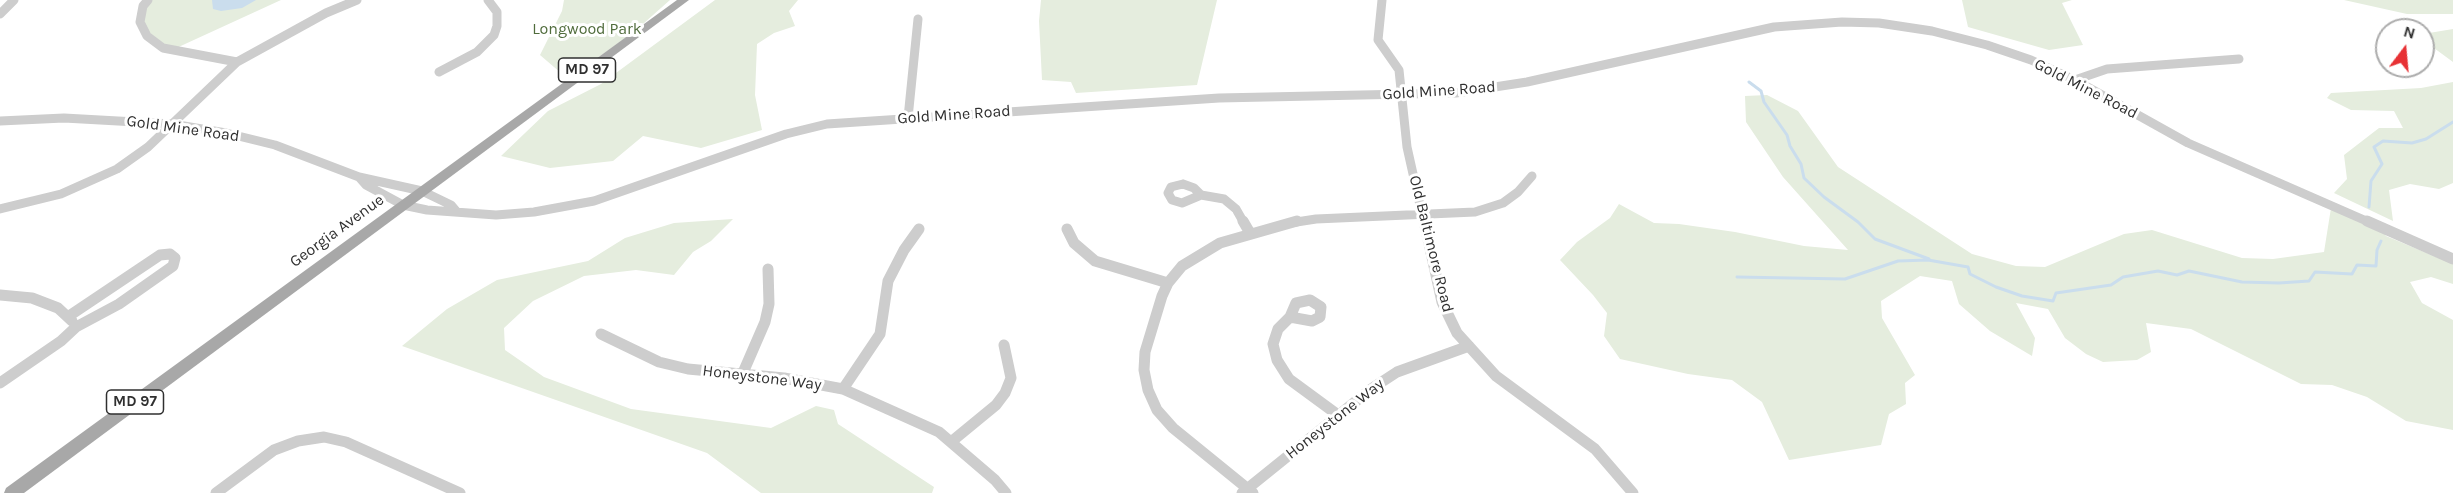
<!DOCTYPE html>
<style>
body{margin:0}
#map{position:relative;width:2453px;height:493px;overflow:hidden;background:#fff;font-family:Karla,sans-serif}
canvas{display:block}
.north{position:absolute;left:2375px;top:18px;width:60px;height:60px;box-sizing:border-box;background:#fff;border:2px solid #acacac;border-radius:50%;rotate:16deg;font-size:16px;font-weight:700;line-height:24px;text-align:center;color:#303030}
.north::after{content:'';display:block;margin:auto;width:21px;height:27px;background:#e73134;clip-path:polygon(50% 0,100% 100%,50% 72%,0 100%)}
</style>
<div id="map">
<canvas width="2453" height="493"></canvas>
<div class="north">N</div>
</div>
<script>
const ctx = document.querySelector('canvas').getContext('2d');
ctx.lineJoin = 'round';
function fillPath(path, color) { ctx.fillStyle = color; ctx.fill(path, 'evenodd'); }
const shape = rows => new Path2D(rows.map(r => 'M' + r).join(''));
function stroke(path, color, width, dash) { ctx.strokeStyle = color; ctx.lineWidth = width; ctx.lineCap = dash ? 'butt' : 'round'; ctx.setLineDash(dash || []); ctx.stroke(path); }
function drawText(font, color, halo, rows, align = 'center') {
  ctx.font = font + ' Karla,sans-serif'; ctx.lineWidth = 6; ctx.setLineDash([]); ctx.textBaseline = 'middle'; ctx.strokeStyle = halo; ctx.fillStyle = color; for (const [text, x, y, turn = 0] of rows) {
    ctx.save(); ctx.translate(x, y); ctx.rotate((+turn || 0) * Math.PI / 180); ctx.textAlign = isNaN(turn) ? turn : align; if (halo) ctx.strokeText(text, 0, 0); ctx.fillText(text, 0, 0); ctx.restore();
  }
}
fillPath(shape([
 [148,0,281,0,172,50,163,48,140,22],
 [564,0,670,0,635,31,568,79,540,55,562,11],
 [715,0,798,0,789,11,795,26,774,33,757,44,755,95,762,130,701,148,643,136,613,161,550,168,501,156,548,111,601,84],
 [1041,0,1217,0,1197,85,1076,93,1071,82,1042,80,1039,21],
 [1962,0,2072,0,2062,3,2083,45,2049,50,1968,27],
 [2344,0,2453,0,2453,14,2407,14],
 [2453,29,2453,62,2423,40,2423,34],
 [2453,82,2453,183,2439,189,2410,184,2389,190,2393,221,2334,193,2347,179,2344,155,2379,128,2403,128,2394,111,2351,110,2327,98,2331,93,2421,88],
 [1767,95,1798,111,1838,167,1972,254,2016,266,2045,267,2124,234,2152,230,2242,258,2273,259,2324,252,2331,208,2383,232,2386,236,2453,264,2453,284,2431,277,2410,282,2422,303,2453,320,2453,430,2406,421,2367,397,2332,385,2301,384,2191,329,2146,323,2151,352,2137,360,2103,362,2086,354,2065,338,2048,309,2016,303,2035,338,2032,356,1990,331,1959,304,1952,281,1920,276,1881,301,1882,318,1915,375,1905,383,1906,404,1889,414,1881,445,1789,460,1762,402,1732,380,1688,374,1620,359,1604,336,1607,313,1593,295,1560,260,1577,242,1610,218,1619,204,1654,223,1679,224,1735,232,1804,246,1848,250,1783,177,1746,122,1745,96],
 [733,219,711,241,693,252,674,275,636,270,584,276,533,301,504,328,505,350,544,377,631,409,771,428,816,406,834,410,838,424,934,487,932,493,761,493,707,453,402,346,447,309,497,280,588,261,625,238,674,223]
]), '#e5edde');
fillPath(shape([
 [212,0,256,0,242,8,221,11,213,9]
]), '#cadded');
stroke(shape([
 [1749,82,1761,91,1764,102,1787,135,1790,146,1801,164,1804,178,1824,197,1858,222,1875,239,1929,259],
 [2369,207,2371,181,2382,164,2374,147,2383,141,2412,143,2426,139,2453,122],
 [1737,277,1845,279,1898,261,1928,260,1968,267,1970,274,1996,287,2022,296,2053,301,2056,293,2111,285,2123,277,2158,271,2177,275,2189,271,2242,282,2279,283,2309,281,2315,272,2352,274,2357,265,2376,266,2377,250,2381,241]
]), '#cadded', 3);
stroke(shape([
 [148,0,143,6,140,22,147,36,163,48,237,62],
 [1382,0,1378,40,1399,70,1407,147,1424,223],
 [0,14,14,0],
 [439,72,477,52,494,35,497,26,497,12,488,0],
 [2075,80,2107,69,2239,59],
 [908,118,918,19],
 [0,121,64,118,172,124,226,133,275,145,359,177],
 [1183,184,1194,188,1201,195,1182,203,1172,200,1168,193,1171,187,1183,184],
 [1201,195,1224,199,1236,209,1244,223],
 [0,209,61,194,117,169,148,147,237,62,326,13,357,0],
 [456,211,451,205,422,191,359,177,366,185,403,205,427,210,496,215,534,212,594,201,786,134,827,124,1219,98,1456,93,1527,82,1774,27,1842,22,1879,23,1932,31,1987,45,2031,60,2075,80,2188,143,2371,223],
 [1290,223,1316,219,1475,212,1503,203,1518,192,1532,176]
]), '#cdcdcd', 9);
stroke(shape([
 [1243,221,1250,233],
 [1424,221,1442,302,1457,333,1496,376,1595,449,1633,493],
 [2367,221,2453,259],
 [1067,229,1074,243,1095,261,1168,283],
 [0,295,32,298,58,308,72,321],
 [1310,300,1321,307,1320,317,1312,321,1290,317,1296,303,1310,300],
 [1290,317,1278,329,1273,344,1277,360,1289,379,1338,415],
 [601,334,659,362,688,369,784,378,843,389,939,432,995,480,1006,493],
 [742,375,765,322,769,304,768,269],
 [0,383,61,341,76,327,119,304,173,266,175,258,170,254,160,255,69,316],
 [843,389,880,334,888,281,904,250,919,229],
 [951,442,996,405,1005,393,1011,378,1004,345],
 [216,493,274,450,298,441,324,437,346,442,460,493],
 [1242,493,1371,389,1397,372,1469,346],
 [1253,493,1173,428,1157,410,1148,390,1144,370,1145,352,1162,296,1168,283,1182,266,1220,243,1297,221]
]), '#cdcdcd', 11);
fillPath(shape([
 [677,0,689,0,24,493,4,493,6,488,677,0]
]), '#a8a8a8');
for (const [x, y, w] of [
 [587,70,57],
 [135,402,57]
]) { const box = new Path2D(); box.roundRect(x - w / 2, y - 12, w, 24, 4.5); ctx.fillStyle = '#fff'; ctx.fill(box); stroke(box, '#303030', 1.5); }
drawText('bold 15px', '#303030', null, [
 ["MD 97",587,70],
 ["MD 97",135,402]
]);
drawText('16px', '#506c3c', '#fff', [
 ["Longwood Park",587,29]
]);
drawText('16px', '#303030', '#fff', [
 ["Gold Mine Road",2086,89,27],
 ["Gold Mine Road",1439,91,-4],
 ["Gold Mine Road",954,115,-4],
 ["Gold Mine Road",183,129,8],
 ["Georgia Avenue",337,231,-36],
 ["Old Baltimore Road",1431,244,76],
 ["Honeystone Way",762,378,7],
 ["Honeystone Way",1335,419,-38]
]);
</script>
